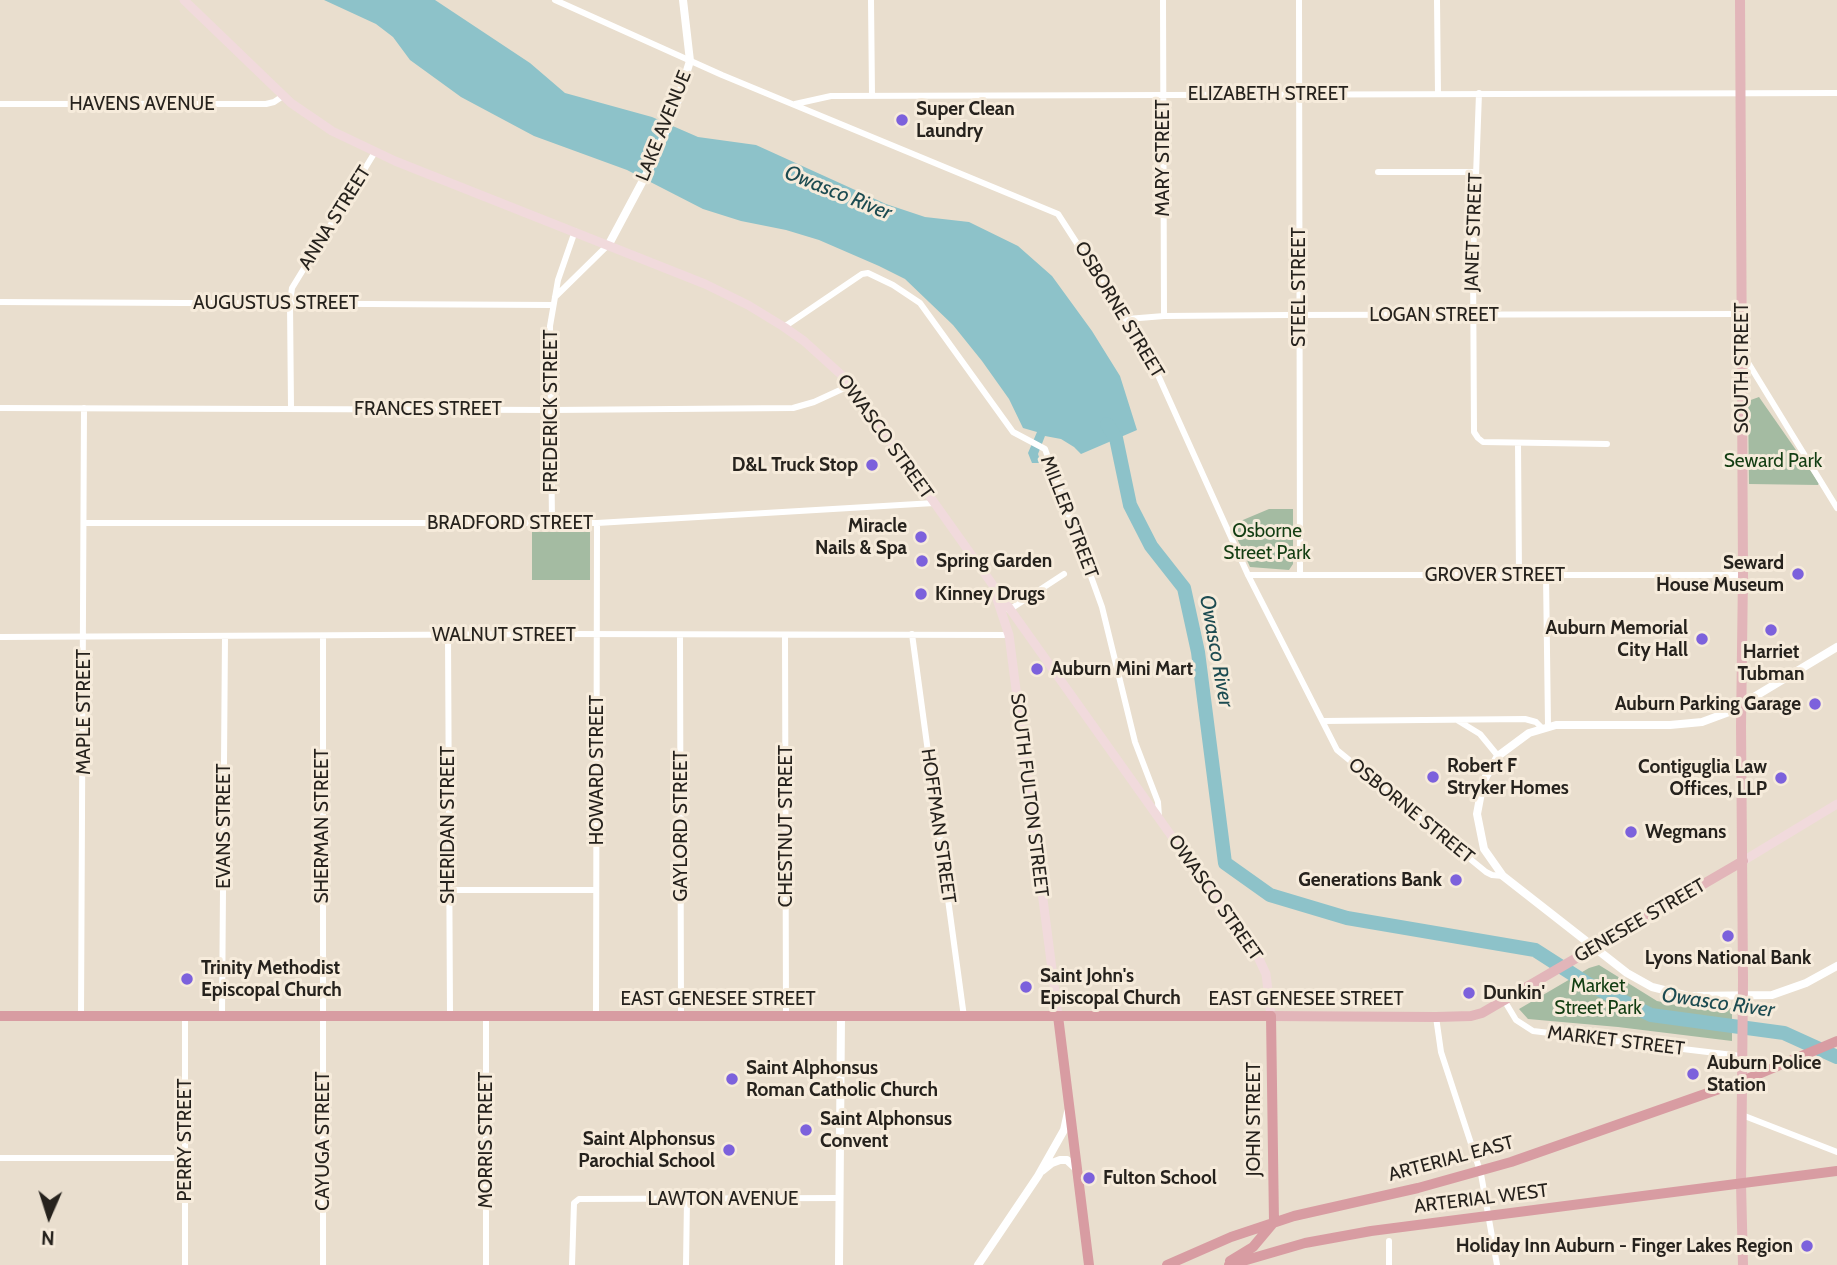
<!DOCTYPE html>
<style>
body{margin:0}
#map{position:relative;width:1837px;height:1265px;overflow:hidden;background:#e9dece;font-family:Cabin,sans-serif}
canvas{display:block}
.north{position:absolute;left:14px;top:1181px;width:70px;height:70px;-webkit-text-stroke:5px #f6ebdb;paint-order:stroke;rotate:183deg;font-size:19px;font-weight:700;line-height:28px;text-align:center;color:#26221d}
.north::after{content:'';display:block;margin:auto;width:24px;height:32px;background:#26221d;clip-path:polygon(50% 0,100% 100%,50% 72%,0 100%)}
</style>
<div id="map">
<canvas width="1837" height="1265"></canvas>
<div class="north">N</div>
</div>
<script>
const ctx = document.querySelector('canvas').getContext('2d');
ctx.lineJoin = 'round';
function fillPath(path, color) { ctx.fillStyle = color; ctx.fill(path, 'evenodd'); }
const shape = rows => new Path2D(rows.map(r => 'M' + r).join(''));
function stroke(path, color, width, dash) { ctx.strokeStyle = color; ctx.lineWidth = width; ctx.lineCap = dash ? 'butt' : 'round'; ctx.setLineDash(dash || []); ctx.stroke(path); }
function drawText(font, color, halo, rows, align = 'center') {
  ctx.font = font + ' Cabin,sans-serif'; ctx.lineWidth = 6; ctx.setLineDash([]); ctx.textBaseline = 'middle'; ctx.strokeStyle = halo; ctx.fillStyle = color; for (const [text, x, y, turn = 0] of rows) {
    ctx.save(); ctx.translate(x, y); ctx.rotate((+turn || 0) * Math.PI / 180); ctx.textAlign = isNaN(turn) ? turn : align; if (halo) ctx.strokeText(text, 0, 0); ctx.fillText(text, 0, 0); ctx.restore();
  }
}
fillPath(shape([
 [1759,397,1819,483,1818,485,1749,484,1748,401],
 [1269,509,1293,509,1293,564,1289,570,1250,567,1231,525],
 [532,532,590,532,590,580,532,580],
 [1599,965,1657,1001,1676,1005,1732,1008,1732,1041,1618,1027,1528,1019,1519,1009,1589,968]
]), '#a4bba2');
fillPath(shape([
 [324,0,435,0,530,63,565,93,652,117,698,137,756,145,886,204,925,217,969,222,1018,246,1052,276,1092,331,1120,376,1137,430,1081,454,1074,447,1061,439,1045,436,1038,454,1041,463,1032,463,1028,453,1037,432,1023,428,1009,399,982,361,953,325,905,279,879,266,819,240,786,230,741,221,703,209,627,170,534,136,461,97,410,60,393,37,376,24]
]), '#8dc2c9');
stroke(shape([
 [1107,424,1116,438,1130,505,1151,546,1184,588,1198,652,1225,863,1270,895,1347,918,1535,950,1588,984,1651,1015,1784,1033,1837,1057]
]), '#8dc2c9', 14);
stroke(shape([
 [555,0,722,75,1058,214,1149,355,1248,575,1337,750,1486,872,1492,875,1503,876],
 [871,0,872,95],
 [1163,0,1164,316],
 [1299,0,1300,575],
 [1437,0,1438,94],
 [1479,93,1473,259,1474,432,1478,438,1483,442,1607,444],
 [0,104,266,104,274,102,283,96],
 [795,104,831,96,1837,93],
 [1378,172,1476,172],
 [555,297,609,244],
 [0,302,553,305],
 [1127,319,1164,316,1288,315,1741,314],
 [784,327,862,274,868,273,893,285,920,303,1013,432,1045,449,1102,607,1135,742,1158,802,1159,817],
 [1744,356,1837,508],
 [0,408,552,410,793,408,814,402,851,385],
 [291,408,290,303,292,288,375,152],
 [1518,443,1519,575],
 [85,523,597,523,934,503],
 [552,524,550,326,558,280,575,231],
 [1248,575,1743,575],
 [1546,575,1548,726],
 [1009,610,1064,574],
 [912,634,964,1017],
 [448,635,450,1016],
 [680,635,681,1016],
 [785,635,786,1017],
 [323,636,323,1265],
 [0,637,566,634,1009,635],
 [1457,720,1480,734,1498,756],
 [1323,721,1525,719,1536,722,1542,728],
 [449,890,596,890],
 [1504,1000,1516,1020,1533,1031,1741,1056],
 [81,1016,84,408],
 [185,1016,185,1265],
 [222,1016,225,636],
 [596,1016,597,523],
 [1436,1017,1441,1052,1481,1174,1497,1265],
 [1742,1115,1837,1152],
 [0,1158,185,1158],
 [486,1265,486,1016],
 [572,1265,574,1203,579,1199,839,1198],
 [686,1265,687,1199],
 [1389,1265,1389,1241]
]), '#fff', 6);
stroke(shape([
 [609,244,655,158,677,103,690,61,683,0],
 [1837,647,1729,712,1702,722,1670,725,1556,725,1529,733,1498,756,1483,782,1477,814,1484,849,1503,876,1627,973,1652,987,1688,996,1772,995,1806,983,1837,966],
 [1042,1171,1052,1163,1060,1160,1067,1160,1078,1170],
 [839,1265,841,1016],
 [978,1265,1038,1176,1064,1130,1068,1112]
]), '#fff', 8);
stroke(shape([
 [184,0,291,103,332,131,395,161,705,284,748,305,784,327,804,341,847,380,1259,959,1266,974,1271,1016],
 [997,599,1009,635,1058,1016],
 [1743,861,1837,804]
]), '#f1dadc', 9);
stroke(shape([
 [1740,0,1743,575,1741,726,1743,980,1741,1184,1743,1265],
 [1271,1016,1436,1017,1471,1016,1482,1013,1743,861]
]), '#e2b5b9', 10);
stroke(shape([
 [0,1016,1271,1016,1274,1222],
 [1058,1016,1089,1265],
 [1230,1261,1253,1247,1274,1222],
 [1167,1265,1231,1237,1294,1216,1418,1188,1511,1162,1742,1081,1837,1041],
 [1229,1265,1305,1243,1371,1231,1837,1171]
]), '#d89ca2', 10);
for (const [x, y, r, color] of [
 [902,120,7,"#7c61dc"],
 [872,465,7,"#7c61dc"],
 [921,537,7,"#7c61dc"],
 [922,561,7,"#7c61dc"],
 [1798,574,7,"#7c61dc"],
 [921,594,7,"#7c61dc"],
 [1771,630,7,"#7c61dc"],
 [1702,639,7,"#7c61dc"],
 [1037,669,7,"#7c61dc"],
 [1815,704,7,"#7c61dc"],
 [1433,777,7,"#7c61dc"],
 [1781,778,7,"#7c61dc"],
 [1631,832,7,"#7c61dc"],
 [1456,880,7,"#7c61dc"],
 [1728,936,7,"#7c61dc"],
 [187,979,7,"#7c61dc"],
 [1026,987,7,"#7c61dc"],
 [1469,993,7,"#7c61dc"],
 [1693,1074,7,"#7c61dc"],
 [732,1079,7,"#7c61dc"],
 [806,1130,7,"#7c61dc"],
 [729,1150,7,"#7c61dc"],
 [1089,1178,7,"#7c61dc"],
 [1807,1246,7,"#7c61dc"]
]) { const dot = new Path2D(); dot.arc(x, y, r, 0, 2 * Math.PI); ctx.fillStyle = color; ctx.fill(dot); stroke(dot, '#f6ebdb', 2.5); }
drawText('19px', '#26221d', '#f6ebdb', [
 ["ELIZABETH STREET",1268,94],
 ["HAVENS AVENUE",142,104],
 ["LAKE AVENUE",664,126,-68],
 ["MARY STREET",1163,158,-90],
 ["ANNA STREET",335,218,-58],
 ["JANET STREET",1474,232,-88],
 ["STEEL STREET",1299,287,-90],
 ["AUGUSTUS STREET",276,303],
 ["OSBORNE STREET",1119,310,59],
 ["LOGAN STREET",1434,315],
 ["SOUTH STREET",1742,368,-90],
 ["FRANCES STREET",428,409],
 ["FREDERICK STREET",551,411,-90],
 ["OWASCO STREET",885,437,54],
 ["MILLER STREET",1069,517,69],
 ["BRADFORD STREET",510,523],
 ["GROVER STREET",1495,575],
 ["WALNUT STREET",504,635],
 ["MAPLE STREET",84,712,-90],
 ["HOWARD STREET",597,770,-90],
 ["SOUTH FULTON STREET",1029,795,83],
 ["OSBORNE STREET",1411,811,39],
 ["SHERIDAN STREET",448,825,-90],
 ["EVANS STREET",224,826,-90],
 ["SHERMAN STREET",322,826,-90],
 ["GAYLORD STREET",681,826,-90],
 ["CHESTNUT STREET",786,826,-90],
 ["HOFFMAN STREET",938,826,82],
 ["OWASCO STREET",1215,898,55],
 ["GENESEE STREET",1640,921,-30],
 ["EAST GENESEE STREET",718,999],
 ["EAST GENESEE STREET",1306,999],
 ["MARKET STREET",1616,1041,7],
 ["JOHN STREET",1254,1119,-90],
 ["PERRY STREET",185,1140,-90],
 ["MORRIS STREET",486,1140,-90],
 ["CAYUGA STREET",323,1141,-90],
 ["ARTERIAL EAST",1451,1159,-15],
 ["LAWTON AVENUE",723,1199],
 ["ARTERIAL WEST",1481,1199,-7]
]);
drawText('bold 19px', '#26221d', '#f6ebdb', [
 ["Super Clean",916,109],
 ["Laundry",916,131],
 ["D&L Truck Stop",858,465,"right"],
 ["Miracle",907,526,"right"],
 ["Nails & Spa",907,548,"right"],
 ["Spring Garden",936,561],
 ["Seward",1784,563,"right"],
 ["House Museum",1784,585,"right"],
 ["Kinney Drugs",935,594],
 ["Auburn Memorial",1688,628,"right"],
 ["City Hall",1688,650,"right"],
 ["Harriet",1771,652,"center"],
 ["Tubman",1771,674,"center"],
 ["Auburn Mini Mart",1051,669],
 ["Auburn Parking Garage",1801,704,"right"],
 ["Robert F",1447,766],
 ["Stryker Homes",1447,788],
 ["Contiguglia Law",1767,767,"right"],
 ["Offices, LLP",1767,789,"right"],
 ["Wegmans",1645,832],
 ["Generations Bank",1442,880,"right"],
 ["Lyons National Bank",1728,958,"center"],
 ["Trinity Methodist",201,968],
 ["Episcopal Church",201,990],
 ["Saint John's",1040,976],
 ["Episcopal Church",1040,998],
 ["Dunkin'",1483,993],
 ["Auburn Police",1707,1063],
 ["Station",1707,1085],
 ["Saint Alphonsus",746,1068],
 ["Roman Catholic Church",746,1090],
 ["Saint Alphonsus",820,1119],
 ["Convent",820,1141],
 ["Saint Alphonsus",715,1139,"right"],
 ["Parochial School",715,1161,"right"],
 ["Fulton School",1103,1178],
 ["Holiday Inn Auburn - Finger Lakes Region",1793,1246,"right"]
], 'left');
drawText('19px', '#123d12', '#f6ebdb', [
 ["Seward Park",1773,461],
 ["Osborne",1267,531],
 ["Street Park",1267,553],
 ["Market",1598,986],
 ["Street Park",1598,1008]
]);
drawText('italic 21px', '#1c4b51', '#f6ebdb', [
 ["Owasco River",838,193,22],
 ["Owasco River",1216,651,80],
 ["Owasco River",1718,1003,8]
]);
</script>
